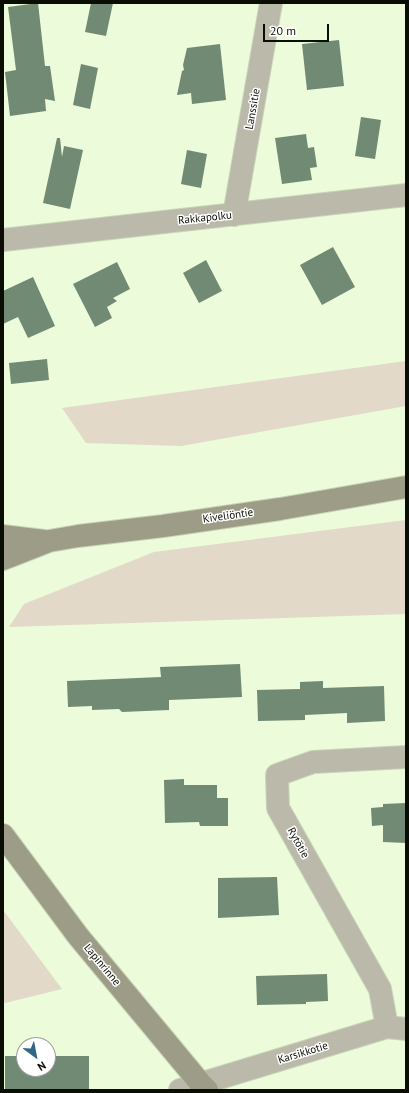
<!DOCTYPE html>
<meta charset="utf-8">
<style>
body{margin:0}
#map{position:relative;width:409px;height:1093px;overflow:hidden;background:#ecfbda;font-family:"PT Sans",sans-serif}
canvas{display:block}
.frame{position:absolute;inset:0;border:4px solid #090d04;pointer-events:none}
.north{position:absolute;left:16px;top:1037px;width:40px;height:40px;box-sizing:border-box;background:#fff;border:1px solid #9d9e9b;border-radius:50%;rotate:148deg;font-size:11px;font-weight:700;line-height:16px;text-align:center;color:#090d04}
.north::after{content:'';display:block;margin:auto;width:14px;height:18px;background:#326783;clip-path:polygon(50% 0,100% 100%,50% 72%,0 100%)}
.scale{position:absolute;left:263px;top:24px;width:66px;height:18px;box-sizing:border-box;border:2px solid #090d04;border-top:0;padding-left:5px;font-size:12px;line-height:14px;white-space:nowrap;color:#090d04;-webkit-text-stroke:3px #fff;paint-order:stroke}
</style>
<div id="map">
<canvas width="409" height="1093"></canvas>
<div class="frame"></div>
<div class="north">N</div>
<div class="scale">20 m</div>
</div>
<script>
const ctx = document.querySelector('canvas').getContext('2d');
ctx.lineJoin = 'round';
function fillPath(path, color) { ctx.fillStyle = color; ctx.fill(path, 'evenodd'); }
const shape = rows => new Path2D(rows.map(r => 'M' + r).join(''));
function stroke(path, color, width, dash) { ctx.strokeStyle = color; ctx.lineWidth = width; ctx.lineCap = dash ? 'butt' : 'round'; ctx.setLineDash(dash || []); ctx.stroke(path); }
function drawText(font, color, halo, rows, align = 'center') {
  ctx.font = font + ' "PT Sans",sans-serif'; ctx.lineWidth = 3; ctx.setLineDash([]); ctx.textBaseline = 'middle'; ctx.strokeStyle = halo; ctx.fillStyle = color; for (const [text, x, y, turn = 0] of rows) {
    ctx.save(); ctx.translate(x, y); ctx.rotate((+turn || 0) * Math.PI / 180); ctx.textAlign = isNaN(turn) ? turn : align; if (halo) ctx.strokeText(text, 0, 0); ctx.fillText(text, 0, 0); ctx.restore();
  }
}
fillPath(shape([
 [406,361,406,406,181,446,86,443,62,408],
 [406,520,406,614,9,627,24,604,154,552],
 [3,910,62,989,5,1003,3,1001]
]), '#e2d9c8');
fillPath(shape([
 [38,3,45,66,50,66,55,101,45,99,46,111,10,116,5,72,16,70,8,7],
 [91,3,113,3,106,36,85,32],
 [339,40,344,86,307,90,302,44],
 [220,44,226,100,192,104,191,93,177,95,182,71,184,70,183,65,187,48],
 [81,64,98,68,90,109,73,105],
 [361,117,381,120,375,159,355,156],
 [306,134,308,148,314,147,317,167,310,168,312,180,282,184,275,138],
 [57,138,60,138,62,157,64,146,83,150,70,209,43,203],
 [187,150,207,154,201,188,181,184],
 [333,247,355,287,322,305,300,265],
 [206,260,222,291,199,303,183,273],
 [117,262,130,289,113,298,117,301,107,307,112,318,95,327,73,284],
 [33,277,55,326,28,338,18,317,3,324,3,291],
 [47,359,49,380,11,384,9,363],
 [240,664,242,697,169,700,169,710,122,712,119,709,92,710,92,706,68,707,67,681,161,677,160,667],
 [323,681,323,688,384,686,385,721,347,723,347,713,305,715,305,720,258,721,257,690,300,689,300,682],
 [184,779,184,785,217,785,217,798,228,798,228,826,200,826,199,822,165,823,164,780],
 [406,803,406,843,383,842,383,825,372,826,371,808,383,807,383,804],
 [277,877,279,915,218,918,218,878],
 [327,974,328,1001,306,1002,306,1004,257,1005,256,976],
 [5,1056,24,1056,24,1069,48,1069,48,1056,89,1056,89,1090,5,1090]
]), '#708a73');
const street = shape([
 [234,215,271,3],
 [3,240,406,195],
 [387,1027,380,989,278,808,277,775,313,762,406,757],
 [180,1090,387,1027,406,1029]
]);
const secondary = shape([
 [3,536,44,541],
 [3,559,49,541,78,536,163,526,280,509,406,487],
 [3,835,78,936,201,1084,207,1090]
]);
stroke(street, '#c8d5b8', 24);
stroke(secondary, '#c8d5b8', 24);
stroke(street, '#bab9aa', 22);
stroke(secondary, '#9d9c86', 22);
drawText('11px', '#090d04', '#fff', [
 ["Lanssitie",253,109,-80],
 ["Rakkapolku",205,218,-6],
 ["Kiveliöntie",228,516,-8],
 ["Rytötie",298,843,61],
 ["Lapinrinne",102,965,50],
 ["Karsikkotie",303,1053,-17]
]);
</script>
